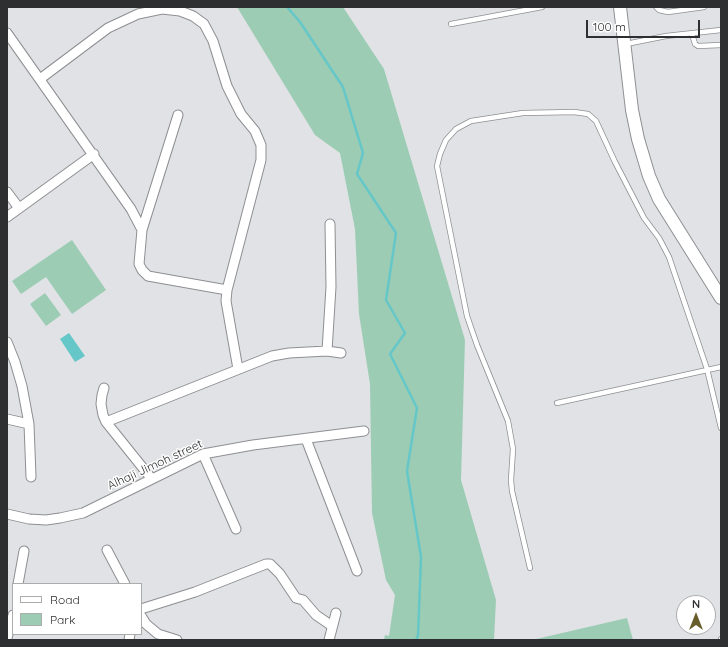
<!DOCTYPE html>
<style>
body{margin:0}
#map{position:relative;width:728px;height:647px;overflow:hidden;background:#e0e2e5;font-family:Quicksand,sans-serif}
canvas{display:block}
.frame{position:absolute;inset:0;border:8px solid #2e2f30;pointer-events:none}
.legend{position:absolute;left:12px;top:583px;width:130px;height:52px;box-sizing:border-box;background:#fff;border:1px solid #abacac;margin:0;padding:5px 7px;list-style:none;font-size:12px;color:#2e2f30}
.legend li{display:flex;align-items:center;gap:8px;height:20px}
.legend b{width:20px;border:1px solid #abacac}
.north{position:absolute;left:676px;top:595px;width:40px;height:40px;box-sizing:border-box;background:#fff;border:1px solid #abacac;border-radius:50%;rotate:0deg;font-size:11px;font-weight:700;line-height:16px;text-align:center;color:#2e2f30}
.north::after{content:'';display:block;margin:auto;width:14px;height:18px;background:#675e2b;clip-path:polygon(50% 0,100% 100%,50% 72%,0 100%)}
.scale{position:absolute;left:586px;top:20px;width:114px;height:18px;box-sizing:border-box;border:2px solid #2e2f30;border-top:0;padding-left:5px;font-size:12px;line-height:14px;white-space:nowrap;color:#2e2f30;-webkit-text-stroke:3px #fff;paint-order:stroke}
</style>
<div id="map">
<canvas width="728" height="647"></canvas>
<div class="frame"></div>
<ul class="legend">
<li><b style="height:5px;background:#fff"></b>Road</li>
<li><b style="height:11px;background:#9dccb4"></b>Park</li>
</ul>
<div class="north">N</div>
<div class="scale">100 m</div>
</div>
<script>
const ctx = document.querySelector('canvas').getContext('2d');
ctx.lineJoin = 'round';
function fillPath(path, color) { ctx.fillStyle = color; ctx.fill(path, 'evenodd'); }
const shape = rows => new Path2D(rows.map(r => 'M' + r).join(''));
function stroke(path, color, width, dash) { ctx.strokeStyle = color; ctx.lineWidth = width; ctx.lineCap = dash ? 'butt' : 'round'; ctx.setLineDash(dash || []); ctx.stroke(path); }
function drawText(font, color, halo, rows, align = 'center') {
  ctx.font = font + ' Quicksand,sans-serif'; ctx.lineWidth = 3; ctx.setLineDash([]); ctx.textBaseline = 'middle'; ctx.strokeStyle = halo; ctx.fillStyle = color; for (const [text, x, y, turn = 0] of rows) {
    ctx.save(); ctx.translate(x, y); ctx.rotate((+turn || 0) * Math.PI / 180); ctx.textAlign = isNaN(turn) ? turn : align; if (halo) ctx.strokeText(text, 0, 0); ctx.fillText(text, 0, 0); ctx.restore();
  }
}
fillPath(shape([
 [237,7,343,7,384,69,465,340,461,480,496,600,494,640,384,640,385,635,389,636,395,595,386,580,372,513,370,384,359,314,355,229,340,153,315,135],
 [72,240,106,290,72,314,46,277,21,294,12,281],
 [45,293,61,315,46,326,30,304],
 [627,618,633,640,532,640]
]), '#9dccb4');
fillPath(shape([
 [69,333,85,356,75,362,60,339]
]), '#65c7c8');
stroke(shape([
 [287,7,300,22,343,87,363,153,357,174,396,233,386,300,405,333,390,354,417,408,407,471,421,557,418,636,416,640]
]), '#65c7c8', 2.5);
const lane = shape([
 [656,7,659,10,668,12,704,7],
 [451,24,542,7],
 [692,34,695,44,698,46,721,45],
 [626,44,666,36,721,30],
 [557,403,721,367],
 [530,568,512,491,511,480,513,449,508,421,477,345,467,316,437,166,440,154,446,140,456,129,471,121,523,113,574,112,588,114,596,121,615,162,644,218,659,238,669,257,707,369,721,428],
 [721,640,721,639]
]);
const street = shape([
 [7,33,131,209,142,230,139,264,142,270,148,276,227,290],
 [40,79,108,28,138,14,162,9,180,11,193,16,204,24,213,41,227,86,241,114,255,131,261,145,261,160,227,290,226,301,238,369],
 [7,192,19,208],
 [7,217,94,154],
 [142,230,178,115],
 [7,342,15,362,22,386,29,424,31,477],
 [327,351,331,287,330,224],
 [104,388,102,395,101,404,103,415,106,422,151,478],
 [7,419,29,424],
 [106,422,272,356,289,353,327,351,341,353],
 [306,439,357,571],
 [203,454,236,529],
 [7,514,29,519,46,520,60,518,83,513,203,454,253,445,364,431],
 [107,550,125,584],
 [18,584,24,551],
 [141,609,195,592,266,564,270,564,280,574,296,598,303,600,316,615,332,626],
 [141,616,146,624,158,634,177,640],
 [7,638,13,615],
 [129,640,130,634],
 [329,640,336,613]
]);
const secondary = shape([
 [620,7,632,110,638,139,649,176,659,199,721,298]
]);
stroke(lane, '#8e8f92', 6);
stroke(street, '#8e8f92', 11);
stroke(secondary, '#8e8f92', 14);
stroke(lane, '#fff', 4.5);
stroke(street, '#fff', 9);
stroke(secondary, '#fff', 12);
drawText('12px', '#2e2f30', '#fff', [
 ["Alhaji Jimoh street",155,465,-25]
]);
</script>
